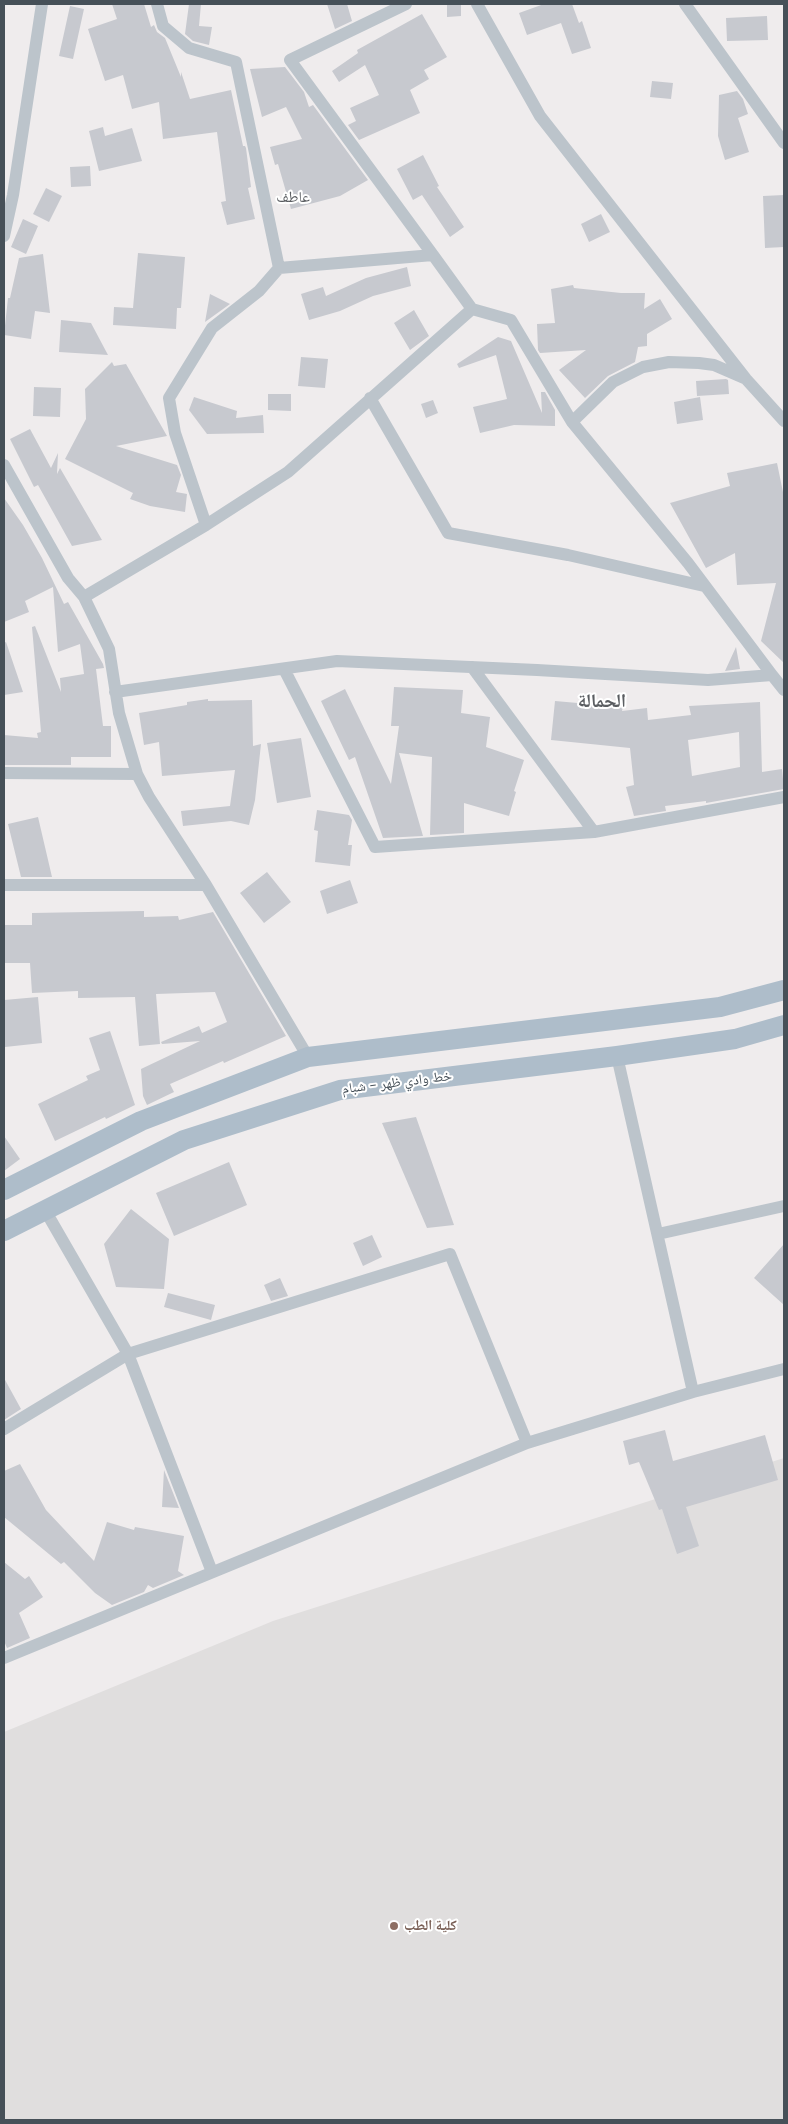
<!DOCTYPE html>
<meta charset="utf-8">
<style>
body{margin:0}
#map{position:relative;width:788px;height:2124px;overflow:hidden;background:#efeced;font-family:"DM Sans",sans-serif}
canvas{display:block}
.frame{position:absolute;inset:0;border:5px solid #465058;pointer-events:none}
</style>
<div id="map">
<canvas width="788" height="2124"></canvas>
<div class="frame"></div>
</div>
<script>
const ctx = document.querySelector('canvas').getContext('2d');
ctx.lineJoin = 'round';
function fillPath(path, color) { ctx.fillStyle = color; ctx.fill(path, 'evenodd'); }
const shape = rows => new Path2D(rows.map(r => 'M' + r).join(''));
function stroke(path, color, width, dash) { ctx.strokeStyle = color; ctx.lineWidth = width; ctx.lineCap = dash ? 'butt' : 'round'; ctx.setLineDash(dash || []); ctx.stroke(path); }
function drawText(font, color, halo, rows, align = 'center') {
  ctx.font = font + ' "DM Sans","Noto Naskh Arabic",sans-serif'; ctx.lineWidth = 4; ctx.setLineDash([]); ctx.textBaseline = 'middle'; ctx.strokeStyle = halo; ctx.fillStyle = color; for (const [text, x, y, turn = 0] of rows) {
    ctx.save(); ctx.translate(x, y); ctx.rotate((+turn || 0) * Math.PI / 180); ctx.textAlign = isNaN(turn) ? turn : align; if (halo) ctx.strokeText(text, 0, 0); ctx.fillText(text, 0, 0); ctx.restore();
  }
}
fillPath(shape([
 [784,1458,784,2120,4,2120,4,1732,273,1621]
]), '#e0dede');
fillPath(shape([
 [112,4,144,4,151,27,154,25,157,32,165,38,181,77,181,72,190,99,231,90,243,146,245,146,246,148,251,187,248,188,255,219,227,225,221,202,226,201,217,132,163,139,159,102,132,109,123,75,105,81,88,29,117,19],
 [189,4,201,4,199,26,212,27,209,45,193,41,185,34],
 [327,4,347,4,352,21,335,29],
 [447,4,461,4,461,16,447,17],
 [544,4,572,4,579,23,582,21,591,48,572,54,561,23,527,35,519,13],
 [70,6,84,9,73,59,59,56],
 [422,14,447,57,424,70,429,79,410,90,420,113,359,140,348,125,356,121,350,108,379,95,365,65,339,82,332,71,358,53,357,50],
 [767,16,768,40,727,41,726,18],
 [285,67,304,92,309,107,313,105,368,180,340,196,291,209,278,164,275,165,270,147,302,139,286,107,262,117,250,69],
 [652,81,673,83,671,99,650,97],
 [737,91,743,99,748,114,738,118,749,152,725,160,718,136,719,95],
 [103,127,105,136,132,128,142,161,99,171,89,131],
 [423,155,439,186,437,187,464,227,450,237,422,195,413,200,397,169],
 [90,166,91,186,71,187,70,167],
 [46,188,62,196,49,222,33,214],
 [784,195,784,247,765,248,763,196],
 [601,214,610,232,589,242,581,224],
 [23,219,38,226,26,254,11,247],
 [138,253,185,257,181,308,177,308,176,329,113,325,114,307,133,308],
 [43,254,50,313,35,311,31,339,4,335,8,298,10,298,19,258],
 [407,267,411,286,373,296,340,311,309,320,301,294,323,287,326,296,366,278],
 [573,285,574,288,621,293,645,293,644,309,660,299,672,319,647,334,647,346,638,347,635,362,608,376,585,398,559,370,586,350,540,353,538,350,537,324,555,323,551,289],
 [210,294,230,304,205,322],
 [414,310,429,336,410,350,394,323],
 [61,320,91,323,108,355,59,352],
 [498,337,511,341,542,413,541,392,545,392,555,410,555,426,514,425,480,433,473,407,507,399,496,355,459,368,457,364],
 [301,357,328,359,325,388,298,386],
 [112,362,114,366,126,364,167,436,116,446,177,465,181,475,176,492,187,494,185,512,150,506,130,499,133,493,65,459,86,419,85,389],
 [726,379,728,380,729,394,697,396,696,381],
 [34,387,61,388,60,417,33,416],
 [268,394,291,394,291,411,268,410],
 [194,397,237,411,236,418,263,415,264,433,207,434,189,410],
 [700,397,703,420,677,424,674,402],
 [433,400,438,413,426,418,421,404],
 [30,429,51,468,58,453,57,474,60,468,102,540,72,546,38,485,34,487,10,439],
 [777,463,784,497,784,663,761,641,776,583,737,585,735,553,706,568,670,503,730,486,727,473],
 [4,498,23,525,42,558,64,604,68,602,103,664,104,668,96,669,103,726,111,726,111,757,71,757,71,765,4,765,4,735,38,738,37,733,41,732,32,627,35,626,61,692,60,678,84,674,80,644,58,652,53,587,25,601,29,612,4,622],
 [6,642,23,692,4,695,4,643],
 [736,647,740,669,725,671],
 [394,687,463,690,461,713,490,717,486,747,524,760,514,791,516,792,509,816,464,803,464,833,430,835,432,757,399,753,423,836,383,838,355,757,349,760,321,701,345,689,391,784,399,726,391,726],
 [208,699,208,701,252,700,253,746,261,744,255,800,249,825,231,821,183,826,181,811,230,806,235,770,162,776,159,742,144,745,139,713,187,705,187,702],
 [555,701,623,707,622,711,647,708,648,720,691,715,689,706,760,702,762,772,782,769,784,789,706,803,706,801,665,806,666,811,634,816,626,787,634,785,630,748,551,740],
 [739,732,740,767,692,776,688,740],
 [301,738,311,797,277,803,267,743],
 [317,810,349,815,352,820,348,845,352,845,350,866,315,862,318,831,314,830],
 [38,817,52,877,21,877,8,824],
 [267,872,291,902,264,923,240,893],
 [350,880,358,903,327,914,320,891],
 [144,911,144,917,178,916,179,920,213,912,286,1036,224,1063,223,1061,170,1084,174,1092,147,1105,143,1096,141,1069,200,1041,162,1044,161,1042,199,1026,202,1033,227,1022,215,992,156,994,160,1044,139,1046,135,997,78,998,78,991,32,993,30,963,4,963,4,925,32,925,32,913],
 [38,997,42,1043,5,1047,4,1000],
 [110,1031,135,1105,106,1119,105,1117,55,1141,38,1104,88,1080,86,1076,100,1070,89,1038],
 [416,1117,454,1225,427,1228,382,1123],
 [4,1136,20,1159,4,1171],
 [229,1162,247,1205,174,1236,156,1193],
 [131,1209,169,1239,164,1289,116,1287,104,1244],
 [372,1235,382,1257,363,1266,353,1243],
 [784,1244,784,1305,754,1278],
 [280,1278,288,1296,271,1301,264,1285],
 [168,1293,215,1305,211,1320,164,1307],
 [4,1378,21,1409,4,1420],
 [665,1430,673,1461,765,1435,778,1480,686,1507,699,1546,677,1554,662,1509,659,1510,639,1462,629,1465,623,1441],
 [20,1464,46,1510,94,1561,107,1522,134,1530,135,1527,184,1536,178,1571,184,1575,153,1588,148,1585,144,1592,112,1605,95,1593,64,1562,61,1564,4,1517,4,1471],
 [164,1470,179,1508,162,1507],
 [4,1562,25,1579,29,1576,43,1597,19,1613,30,1638,7,1648,4,1641]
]), '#c7c9cf');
stroke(shape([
 [157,4,163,26,189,48,236,62,279,268,259,291,212,328,169,398,175,433,206,525],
 [406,4,290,60,433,255],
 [477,4,540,116,746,379,784,421],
 [685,4,784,143],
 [4,236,13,195,42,4],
 [279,268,433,255,472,309],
 [370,398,448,533,568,555,704,586],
 [572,422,613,382,643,367,669,362,699,363,714,365,744,378],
 [4,465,68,578,84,597,109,649,119,713,137,774,149,797,206,885,308,1057],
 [84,597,206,525,288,472,472,309,511,320,572,422,688,563,772,675],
 [472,667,594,832],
 [284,669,375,847,594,832,784,797],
 [115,692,337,661,537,670,708,680,772,675,784,690],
 [4,773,137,774],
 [4,885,206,885],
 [617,1056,693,1392],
 [45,1210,128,1354,212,1572],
 [658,1234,784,1206],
 [4,1429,128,1354,450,1254,527,1443],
 [4,1658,527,1443,693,1392,784,1369]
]), '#bcc4cb', 12);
stroke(shape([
 [4,1190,141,1121,308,1057,720,1007,784,990],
 [4,1231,184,1140,340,1090,617,1056,735,1039,784,1025]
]), '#aebdca', 20);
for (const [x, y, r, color] of [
 [394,1926,5,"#8d6e63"]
]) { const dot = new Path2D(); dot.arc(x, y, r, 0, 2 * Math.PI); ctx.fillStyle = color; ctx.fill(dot); stroke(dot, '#fff', 2); }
drawText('14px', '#465058', '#fff', [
 ["خط وادي ظهر - شبام",397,1083,-7]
]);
drawText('bold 14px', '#785e54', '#fff', [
 ["كلية الطب",404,1926]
], 'left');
drawText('15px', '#5a5d61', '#fff', [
 ["عاطف",293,198]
]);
drawText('bold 19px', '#5a5d61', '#fff', [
 ["الحمالة",602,702]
]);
</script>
